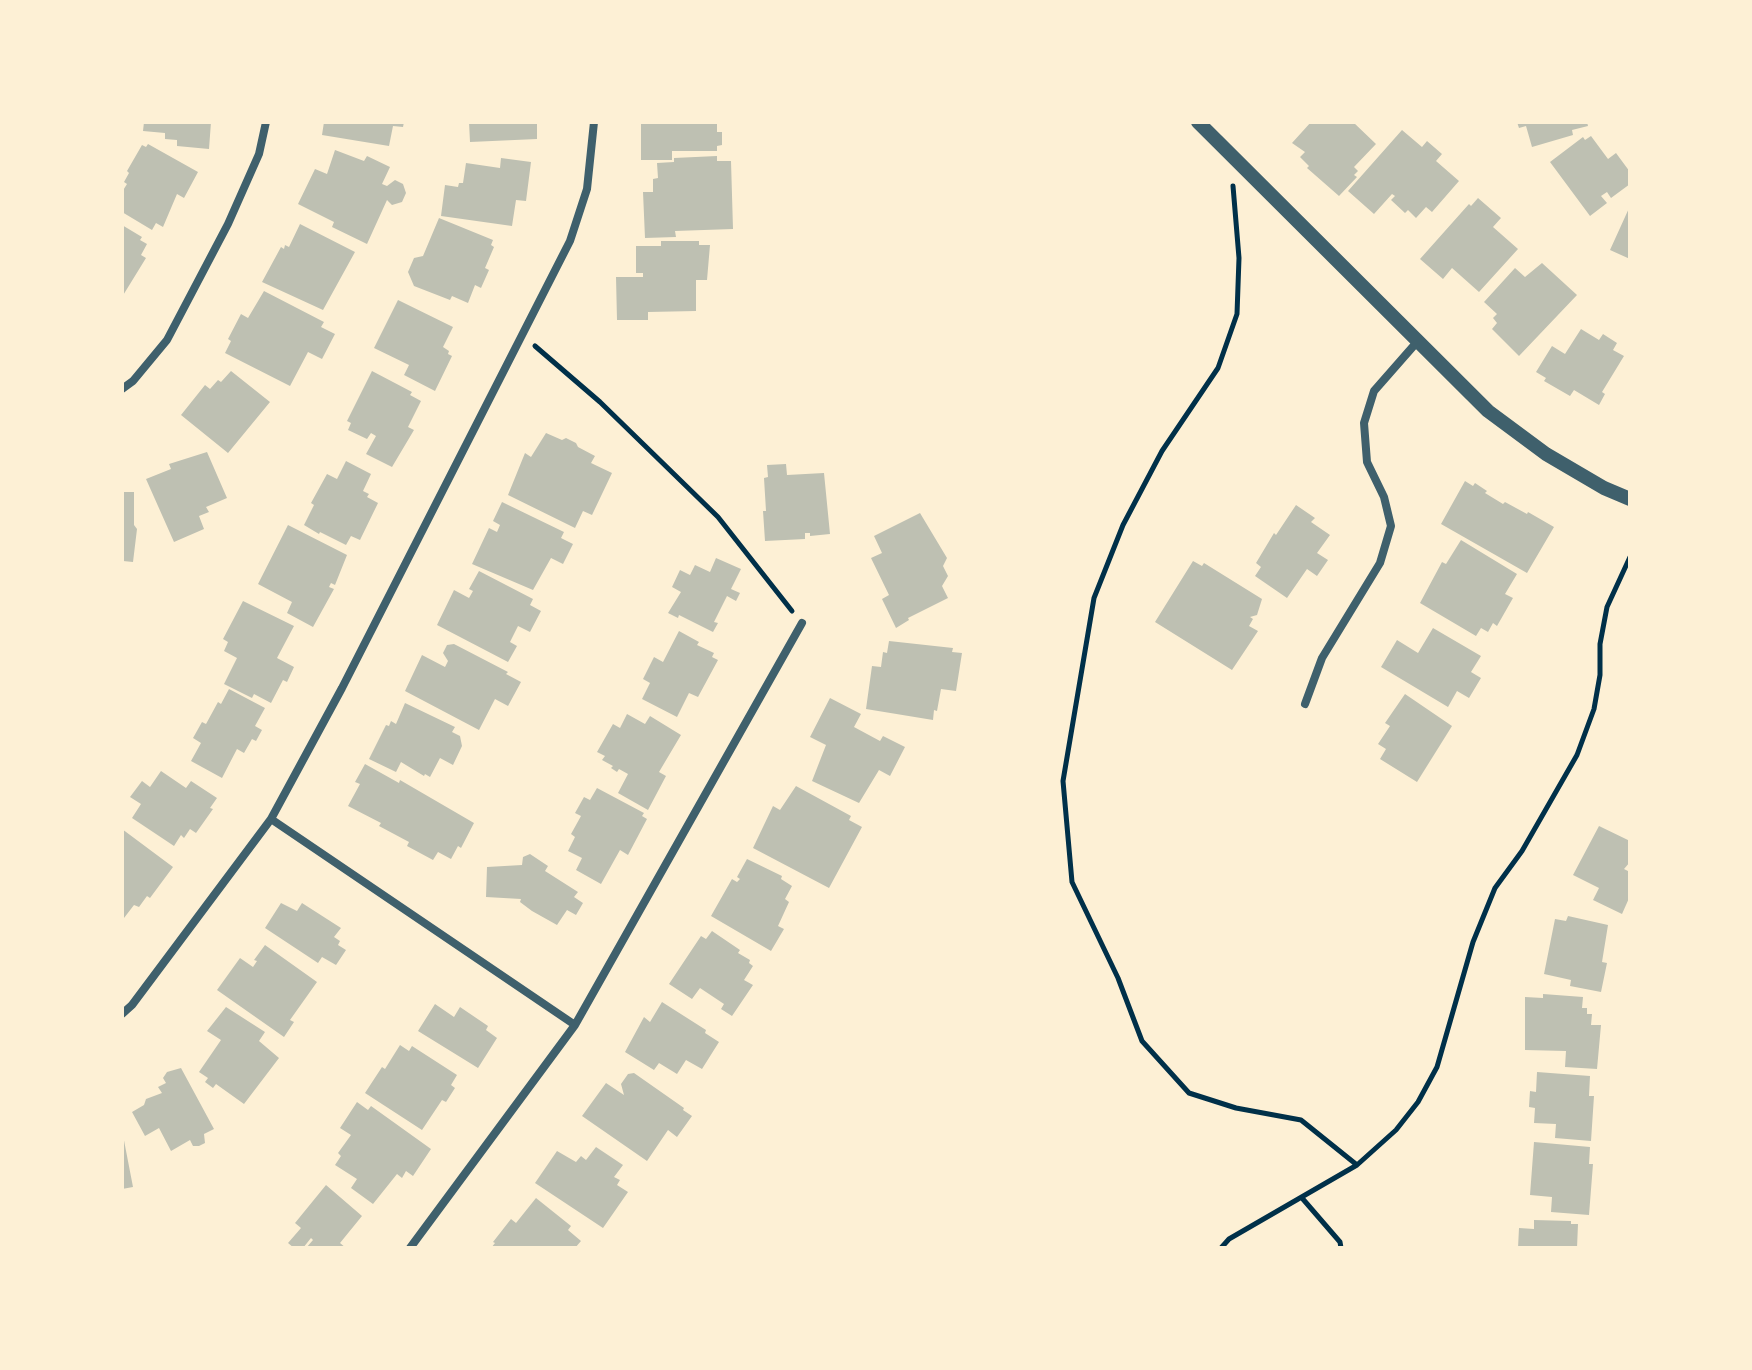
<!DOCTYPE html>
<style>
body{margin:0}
#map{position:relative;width:1752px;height:1370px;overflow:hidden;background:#fdf0d5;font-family:"Roboto Condensed",sans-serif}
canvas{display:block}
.frame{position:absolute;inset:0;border:124px solid #fdf0d5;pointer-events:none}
</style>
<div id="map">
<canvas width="1752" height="1370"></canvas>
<div class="frame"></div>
</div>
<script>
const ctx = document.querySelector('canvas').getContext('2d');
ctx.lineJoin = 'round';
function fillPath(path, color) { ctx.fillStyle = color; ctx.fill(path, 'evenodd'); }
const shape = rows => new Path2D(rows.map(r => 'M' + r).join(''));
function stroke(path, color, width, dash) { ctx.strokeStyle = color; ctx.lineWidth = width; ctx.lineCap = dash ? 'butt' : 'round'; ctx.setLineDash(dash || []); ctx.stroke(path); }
fillPath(shape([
 [144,122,211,122,209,149,177,146,177,140,165,139,165,133,143,131],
 [324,122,404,122,403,127,393,126,389,146,322,135],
 [469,122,537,122,537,139,470,142],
 [641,122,717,122,717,132,722,132,722,145,717,146,717,151,672,151,672,160,641,160],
 [1311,122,1353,122,1376,144,1354,167,1358,171,1354,175,1357,177,1339,196,1307,168,1309,166,1300,157,1305,152,1292,143],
 [1517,122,1587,122,1588,126,1572,130,1573,135,1532,147,1526,126,1519,128],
 [1402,130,1422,147,1427,141,1442,154,1436,161,1459,181,1432,212,1426,207,1416,218,1408,210,1405,213,1391,200,1395,196,1392,194,1374,214,1348,191],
 [1591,136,1608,159,1616,153,1630,172,1630,184,1611,198,1607,192,1601,196,1607,203,1590,216,1550,162,1583,137,1585,140],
 [148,144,198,172,184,198,177,194,163,227,156,223,152,230,122,212,122,192,127,184,124,182,129,173,127,171,142,145,146,147],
 [335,150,364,161,367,156,390,167,382,184,387,186,395,180,403,184,406,193,402,202,392,205,387,200,367,244,332,227,334,222,298,204,315,169,327,174],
 [717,156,717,161,731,161,733,229,675,231,676,237,645,238,643,192,653,192,653,179,658,178,657,163,674,162,674,158],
 [501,158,531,162,526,201,516,200,512,226,441,216,445,185,458,187,459,183,463,183,466,163,500,168],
 [1478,198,1501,218,1493,227,1518,249,1479,292,1452,268,1443,279,1420,259,1469,204,1471,206],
 [1630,206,1630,259,1610,250],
 [439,218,493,240,491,245,494,247,485,268,489,270,481,288,475,285,468,303,452,296,450,300,414,286,408,272,414,258,423,256],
 [300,224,355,252,323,310,262,282,281,247,284,249,285,245,289,247],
 [122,225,142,237,140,240,147,244,141,255,146,258,122,297],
 [661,241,699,241,699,245,710,245,707,280,696,280,696,311,648,312,648,320,617,320,616,277,643,277,643,273,636,273,636,246,661,246],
 [1542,263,1577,295,1519,356,1492,329,1497,323,1493,318,1497,314,1484,302,1515,268,1525,277],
 [264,291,324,322,321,327,335,334,322,359,308,352,290,386,225,353,231,341,228,339,241,314,248,318],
 [398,300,453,327,443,347,449,351,448,354,452,356,435,391,404,375,409,365,374,348],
 [1581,329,1599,340,1603,334,1617,343,1613,350,1624,356,1602,392,1605,394,1599,405,1574,390,1570,396,1544,381,1546,378,1536,372,1552,346,1565,354],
 [231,371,270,402,228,453,181,415,205,385,210,389,218,380,221,382],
 [372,371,412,392,410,395,421,401,408,427,414,430,392,467,366,454,376,436,371,433,367,439,348,430,351,423,347,421],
 [546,433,562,440,566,438,576,443,578,447,595,456,591,463,612,473,592,515,583,511,575,528,508,495,525,453,531,457],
 [207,452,227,498,206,507,209,512,199,516,204,529,174,542,146,479,171,469,169,464],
 [346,461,371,474,363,491,369,494,367,497,378,503,360,540,351,536,346,545,320,532,319,534,304,525,314,505,311,503,327,474,337,479],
 [786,464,787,475,824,473,830,534,810,536,810,533,805,533,805,539,765,541,763,511,766,511,764,478,768,477,767,465],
 [1465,481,1473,486,1475,483,1487,491,1485,493,1503,504,1505,502,1527,514,1528,512,1554,527,1527,573,1441,524],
 [122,492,134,492,134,525,137,529,133,562,123,561,122,558],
 [502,502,564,532,561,538,573,544,563,564,551,558,533,590,472,564,489,528,497,532,500,525,493,521],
 [1296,505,1315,518,1311,522,1330,535,1317,553,1328,560,1317,576,1307,569,1287,598,1255,576,1261,567,1256,563,1274,533,1276,535],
 [920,513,947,558,943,566,948,576,942,586,948,598,908,618,909,620,896,628,882,599,889,595,871,558,882,553,874,536],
 [288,525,347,555,335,585,331,583,329,587,334,589,313,627,287,613,292,602,258,584],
 [1461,540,1517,574,1505,594,1513,598,1497,626,1493,623,1488,632,1481,628,1476,636,1420,603,1442,562,1446,564],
 [716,558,741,569,731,589,740,593,736,601,727,596,714,622,718,623,713,632,679,615,678,618,668,613,681,592,672,587,680,570,690,575,695,565,710,572],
 [1193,561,1202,566,1204,563,1262,599,1257,615,1250,617,1253,619,1249,626,1258,631,1232,670,1155,622],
 [479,571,533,599,530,605,541,611,530,632,518,626,510,642,517,646,508,662,437,625,454,590,469,598,473,591,469,589],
 [243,601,294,626,277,658,294,667,287,682,283,680,271,703,254,694,252,698,224,684,237,658,224,651,228,642,223,639],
 [1433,628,1481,656,1471,672,1481,678,1469,698,1457,691,1448,707,1381,667,1397,640,1418,653],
 [679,631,699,642,697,645,714,653,712,657,718,660,698,697,689,693,677,717,642,699,650,683,643,679,654,657,663,662],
 [889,641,953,648,952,652,962,653,956,691,941,689,937,711,934,710,933,720,866,709,872,666,881,667,883,652,887,653],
 [454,644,508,672,506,674,521,682,508,706,495,699,479,730,405,691,422,655,445,667,448,661,443,653,447,645],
 [229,689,265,708,255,726,262,730,256,741,252,739,244,753,237,749,222,778,191,761,201,743,193,738,202,722,206,724,218,702,221,704],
 [1405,694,1452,726,1417,782,1380,759,1386,749,1378,744,1390,726,1385,723],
 [830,698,861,714,854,727,880,741,883,736,905,747,890,776,879,770,859,803,812,781,826,745,810,737],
 [405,703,455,727,452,732,460,736,462,746,453,765,440,758,430,777,425,774,424,776,401,762,396,772,369,759,386,725,389,726,391,721,396,724],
 [627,714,645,724,650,716,681,735,659,772,666,776,648,810,618,793,628,774,619,769,617,772,611,768,613,766,602,760,605,756,597,752,613,724,620,728],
 [365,764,399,783,400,780,474,823,461,848,458,846,451,859,438,852,433,860,407,846,409,842,379,826,381,823,348,806,360,784,355,782],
 [161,771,186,788,191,781,217,798,210,808,213,809,196,833,190,829,184,838,181,835,174,846,132,818,141,804,130,797,142,781,150,787],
 [796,786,851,816,849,820,862,827,829,888,753,848,773,806,780,810],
 [597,788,644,813,642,816,647,819,628,855,620,850,601,884,576,870,582,858,568,851,575,837,571,834,581,816,575,813,584,797,590,800],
 [1599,826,1630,841,1630,862,1624,869,1630,872,1630,896,1622,914,1593,900,1599,888,1573,875],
 [122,829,173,867,150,898,147,896,139,907,134,905,124,918,122,917],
 [530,854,548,866,545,871,578,892,574,897,583,903,576,915,567,910,557,925,532,911,520,902,521,899,486,897,487,867,522,865,523,857],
 [747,859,782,876,781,879,792,886,785,899,789,902,778,926,784,929,771,951,711,916,732,879,737,882,740,879,737,877],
 [281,903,297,911,302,903,341,928,334,937,340,941,338,945,346,950,336,965,322,957,318,963,265,928],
 [1568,916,1608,925,1602,962,1607,963,1601,992,1570,986,1571,980,1544,974,1555,919,1566,921],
 [712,931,740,950,738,953,750,960,749,963,753,966,744,980,753,985,732,1016,721,1009,724,1004,700,988,692,999,669,984,701,936,706,939],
 [265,945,317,982,290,1020,294,1022,284,1037,217,990,240,958,253,967,257,961,254,960],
 [1543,994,1583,997,1582,1008,1587,1008,1587,1014,1592,1014,1591,1025,1601,1025,1597,1069,1565,1067,1566,1051,1525,1050,1525,997,1543,998],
 [662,1002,706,1030,705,1033,719,1042,702,1069,686,1060,677,1074,659,1063,654,1070,625,1052,644,1017,650,1022],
 [435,1004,454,1017,460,1007,488,1026,486,1030,497,1038,478,1068,418,1031],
 [226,1007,265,1032,259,1041,279,1058,244,1104,216,1084,213,1088,205,1082,208,1078,199,1072,221,1040,207,1031],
 [400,1045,409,1051,412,1046,457,1075,451,1085,455,1088,446,1102,442,1100,422,1130,365,1093,382,1067,385,1069],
 [181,1068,214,1129,204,1134,205,1143,199,1146,193,1146,190,1140,171,1151,159,1128,145,1136,132,1112,144,1105,146,1099,162,1093,158,1087,166,1083,163,1078,167,1072],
 [1537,1072,1590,1076,1589,1096,1594,1096,1591,1141,1555,1138,1556,1124,1534,1123,1535,1108,1529,1107,1530,1091,1536,1092],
 [634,1073,684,1108,683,1110,692,1116,677,1137,668,1130,647,1161,582,1116,606,1083,624,1095,621,1084,628,1074],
 [357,1102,368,1110,371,1106,431,1149,413,1176,406,1171,402,1178,397,1174,373,1204,351,1188,357,1179,335,1165,341,1156,338,1153,351,1135,340,1128],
 [122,1130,133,1187,122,1189],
 [1534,1142,1590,1147,1589,1164,1593,1164,1589,1215,1551,1212,1552,1197,1530,1195],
 [596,1147,623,1165,614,1177,620,1180,617,1185,628,1192,603,1228,535,1183,557,1151,576,1162,581,1156,586,1160],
 [326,1185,362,1216,340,1243,346,1248,306,1248,313,1240,311,1238,303,1248,294,1248,288,1243,301,1228,295,1223],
 [536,1198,571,1226,568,1230,581,1241,575,1248,491,1248,495,1243,493,1242,511,1219,516,1223],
 [1534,1220,1571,1221,1571,1224,1578,1224,1577,1248,1518,1248,1519,1228,1534,1229]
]), '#bec0b2');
stroke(shape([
 [1233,186,1239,258,1237,314,1218,368,1162,451,1123,525,1094,598,1063,781,1072,882,1118,978,1142,1041,1189,1093,1236,1108,1301,1120,1357,1165],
 [535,346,600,402,718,517,792,611],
 [1302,1198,1340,1242,1341,1248],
 [1221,1248,1229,1239,1357,1165,1396,1130,1418,1102,1437,1067,1473,942,1495,888,1522,851,1577,755,1594,709,1600,675,1600,644,1607,607,1630,557]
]), '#003049', 5);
stroke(shape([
 [122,389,133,381,167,340,228,224,259,154,266,122],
 [1305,704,1322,658,1380,563,1391,526,1384,497,1367,462,1364,423,1374,391,1417,342],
 [271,819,575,1025],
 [122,1014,132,1005,271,819,342,688,570,241,587,189,594,122],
 [410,1248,575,1025,802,623]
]), '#3f606c', 8);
stroke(shape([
 [1198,122,1488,411,1546,454,1604,488,1630,499]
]), '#3f606c', 14);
</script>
